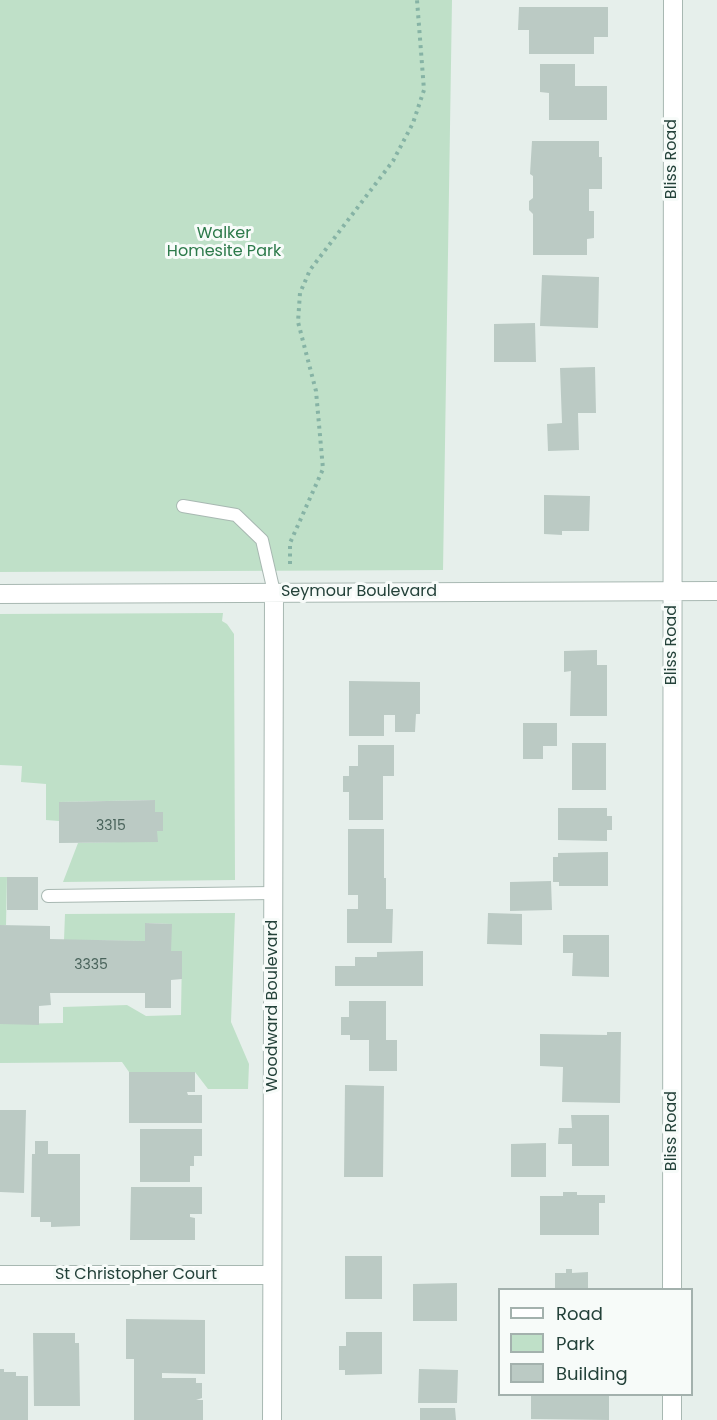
<!DOCTYPE html>
<style>
body{margin:0}
#map{position:relative;width:717px;height:1420px;overflow:hidden;background:#e6efeb;font-family:Poppins,sans-serif}
canvas{display:block}
.legend{position:absolute;left:498px;top:1288px;width:195px;height:108px;box-sizing:border-box;background:#f7fbf9;border:2px solid #a3b1ad;margin:0;padding:8px 10px;list-style:none;font-size:18px;color:#24423a}
.legend li{display:flex;align-items:center;gap:12px;height:30px}
.legend b{width:30px;border:2px solid #a3b1ad}
</style>
<div id="map">
<canvas width="717" height="1420"></canvas>
<ul class="legend">
<li><b style="height:8px;background:#fff"></b>Road</li>
<li><b style="height:16px;background:#bfe0c8"></b>Park</li>
<li><b style="height:16px;background:#bbcac4"></b>Building</li>
</ul>
</div>
<script>
const ctx = document.querySelector('canvas').getContext('2d');
ctx.lineJoin = 'round';
function fillPath(path, color) { ctx.fillStyle = color; ctx.fill(path, 'evenodd'); }
const shape = rows => new Path2D(rows.map(r => 'M' + r).join(''));
function stroke(path, color, width, dash) { ctx.strokeStyle = color; ctx.lineWidth = width; ctx.lineCap = dash ? 'butt' : 'round'; ctx.setLineDash(dash || []); ctx.stroke(path); }
function drawText(font, color, halo, rows, align = 'center') {
  ctx.font = font + ' Poppins,sans-serif'; ctx.lineWidth = 6; ctx.setLineDash([]); ctx.textBaseline = 'middle'; ctx.strokeStyle = halo; ctx.fillStyle = color; for (const [text, x, y, turn = 0] of rows) {
    ctx.save(); ctx.translate(x, y); ctx.rotate((+turn || 0) * Math.PI / 180); ctx.textAlign = isNaN(turn) ? turn : align; if (halo) ctx.strokeText(text, 0, 0); ctx.fillText(text, 0, 0); ctx.restore();
  }
}
fillPath(shape([
 [0,0,452,0,443,570,0,572],
 [223,613,222,621,227,624,234,634,235,880,63,882,78,843,157,841,157,831,163,831,163,812,155,812,155,800,59,802,59,821,46,820,46,784,21,782,22,766,0,765,0,614],
 [0,877,7,877,6,925,0,925],
 [235,913,231,1022,249,1064,248,1089,208,1089,195,1072,129,1072,122,1062,0,1063,0,1024,63,1023,63,1007,127,1005,146,1016,181,1015,182,952,171,951,171,924,146,923,145,941,64,940,65,914]
]), '#bfe0c8');
fillPath(shape([
 [519,7,608,7,608,37,594,37,594,54,529,54,529,30,518,30],
 [540,64,575,64,575,86,607,86,607,120,549,120,549,93,540,92],
 [532,141,599,141,599,157,602,157,602,189,589,189,589,211,594,211,594,238,587,239,587,255,533,255,533,214,529,210,529,201,533,198,533,176,530,174],
 [542,275,599,277,598,328,540,326],
 [535,323,536,362,494,362,494,324],
 [595,367,596,413,578,413,579,450,548,451,547,424,562,423,560,368],
 [544,495,590,496,589,531,562,531,562,535,544,534],
 [597,650,597,665,607,665,607,716,570,716,571,671,564,672,564,651],
 [349,681,420,682,420,714,416,714,415,732,395,732,395,715,384,715,384,736,349,736],
 [523,723,557,723,557,746,543,746,543,759,523,759],
 [572,743,606,743,606,790,572,790],
 [358,745,394,745,394,776,383,776,383,820,349,820,349,792,343,792,343,776,349,776,349,766,358,766],
 [155,800,155,812,163,812,163,831,157,831,158,842,59,843,59,802],
 [558,808,607,808,607,816,612,816,612,830,607,830,607,841,558,840],
 [348,829,384,829,384,878,386,878,386,909,393,909,392,943,347,943,347,909,358,909,358,895,348,895],
 [608,852,608,886,559,886,559,882,553,882,553,857,558,857,558,853],
 [7,877,38,877,38,910,7,910],
 [551,881,552,910,510,911,510,882],
 [488,913,522,914,522,945,487,944],
 [145,923,172,924,171,951,182,951,182,979,171,980,171,1008,145,1008,145,993,50,993,51,1005,39,1006,39,1025,0,1024,0,925,50,926,50,939,145,941],
 [563,935,609,935,609,977,572,976,573,953,563,953],
 [423,951,423,986,335,986,335,966,355,966,355,957,377,957,377,952],
 [349,1001,386,1001,386,1040,397,1040,397,1071,369,1071,369,1040,350,1040,350,1035,341,1035,341,1017,349,1017],
 [607,1032,621,1032,620,1103,562,1102,563,1067,540,1066,540,1034,607,1035],
 [129,1072,195,1072,195,1092,187,1092,188,1095,202,1095,202,1123,129,1123],
 [345,1085,384,1086,383,1177,344,1177],
 [0,1110,26,1110,24,1193,0,1192],
 [571,1115,609,1115,609,1166,572,1166,572,1144,558,1144,559,1128,572,1128],
 [140,1129,202,1129,202,1156,194,1156,194,1166,190,1166,190,1182,140,1182],
 [35,1141,48,1141,48,1154,80,1154,80,1226,51,1227,51,1222,40,1222,40,1217,31,1217,32,1154,35,1154],
 [546,1143,546,1177,511,1177,511,1144],
 [131,1187,202,1187,202,1214,190,1214,190,1217,195,1218,195,1240,130,1240],
 [563,1192,577,1192,577,1195,605,1195,605,1203,599,1203,599,1235,540,1235,540,1196,563,1196],
 [345,1256,382,1256,382,1299,345,1299],
 [566,1269,572,1269,572,1273,588,1272,588,1290,555,1290,555,1273,566,1273],
 [457,1283,457,1321,413,1321,413,1284],
 [126,1319,205,1320,205,1374,162,1373,162,1378,196,1378,196,1383,202,1383,202,1398,196,1400,203,1400,203,1420,134,1420,134,1359,126,1359],
 [346,1332,382,1332,382,1374,345,1375,345,1370,339,1370,339,1346,346,1346],
 [33,1333,75,1333,75,1343,79,1343,80,1406,34,1406],
 [0,1369,4,1369,4,1372,16,1372,16,1376,28,1376,28,1420,0,1420],
 [419,1369,458,1370,457,1403,418,1403],
 [531,1394,609,1394,609,1420,531,1419],
 [420,1408,455,1408,456,1420,420,1420]
]), '#bbcac4');
const service = shape([
 [183,506,236,515,262,540,274,592],
 [48,896,273,893]
]);
const minor = shape([
 [0,594,717,591],
 [0,1275,272,1275],
 [672,1290,673,0],
 [272,1420,274,592],
 [672,1420,672,1394]
]);
stroke(service, '#a8b8b2', 14);
stroke(minor, '#a8b8b2', 20);
stroke(shape([
 [290,564,290,543,323,469,316,391,298,322,300,293,310,270,393,161,413,123,424,90,417,0]
]), '#86b3a5', 4, [3, 4.5]);
stroke(service, '#fff', 12);
stroke(minor, '#fff', 18);
drawText('14px', '#4a645c', null, [
 ["3315",111,826],
 ["3335",91,965]
]);
drawText('16px', '#24423a', '#f7fbf9', [
 ["Bliss Road",672,159,-90],
 ["Seymour Boulevard",359,592],
 ["Bliss Road",672,645,-90],
 ["Woodward Boulevard",273,1006,-90],
 ["Bliss Road",672,1131,-90],
 ["St Christopher Court",136,1275]
]);
drawText('16px', '#2d7a4b', '#f7fbf9', [
 ["Walker",224,234],
 ["Homesite Park",224,252]
]);
</script>
